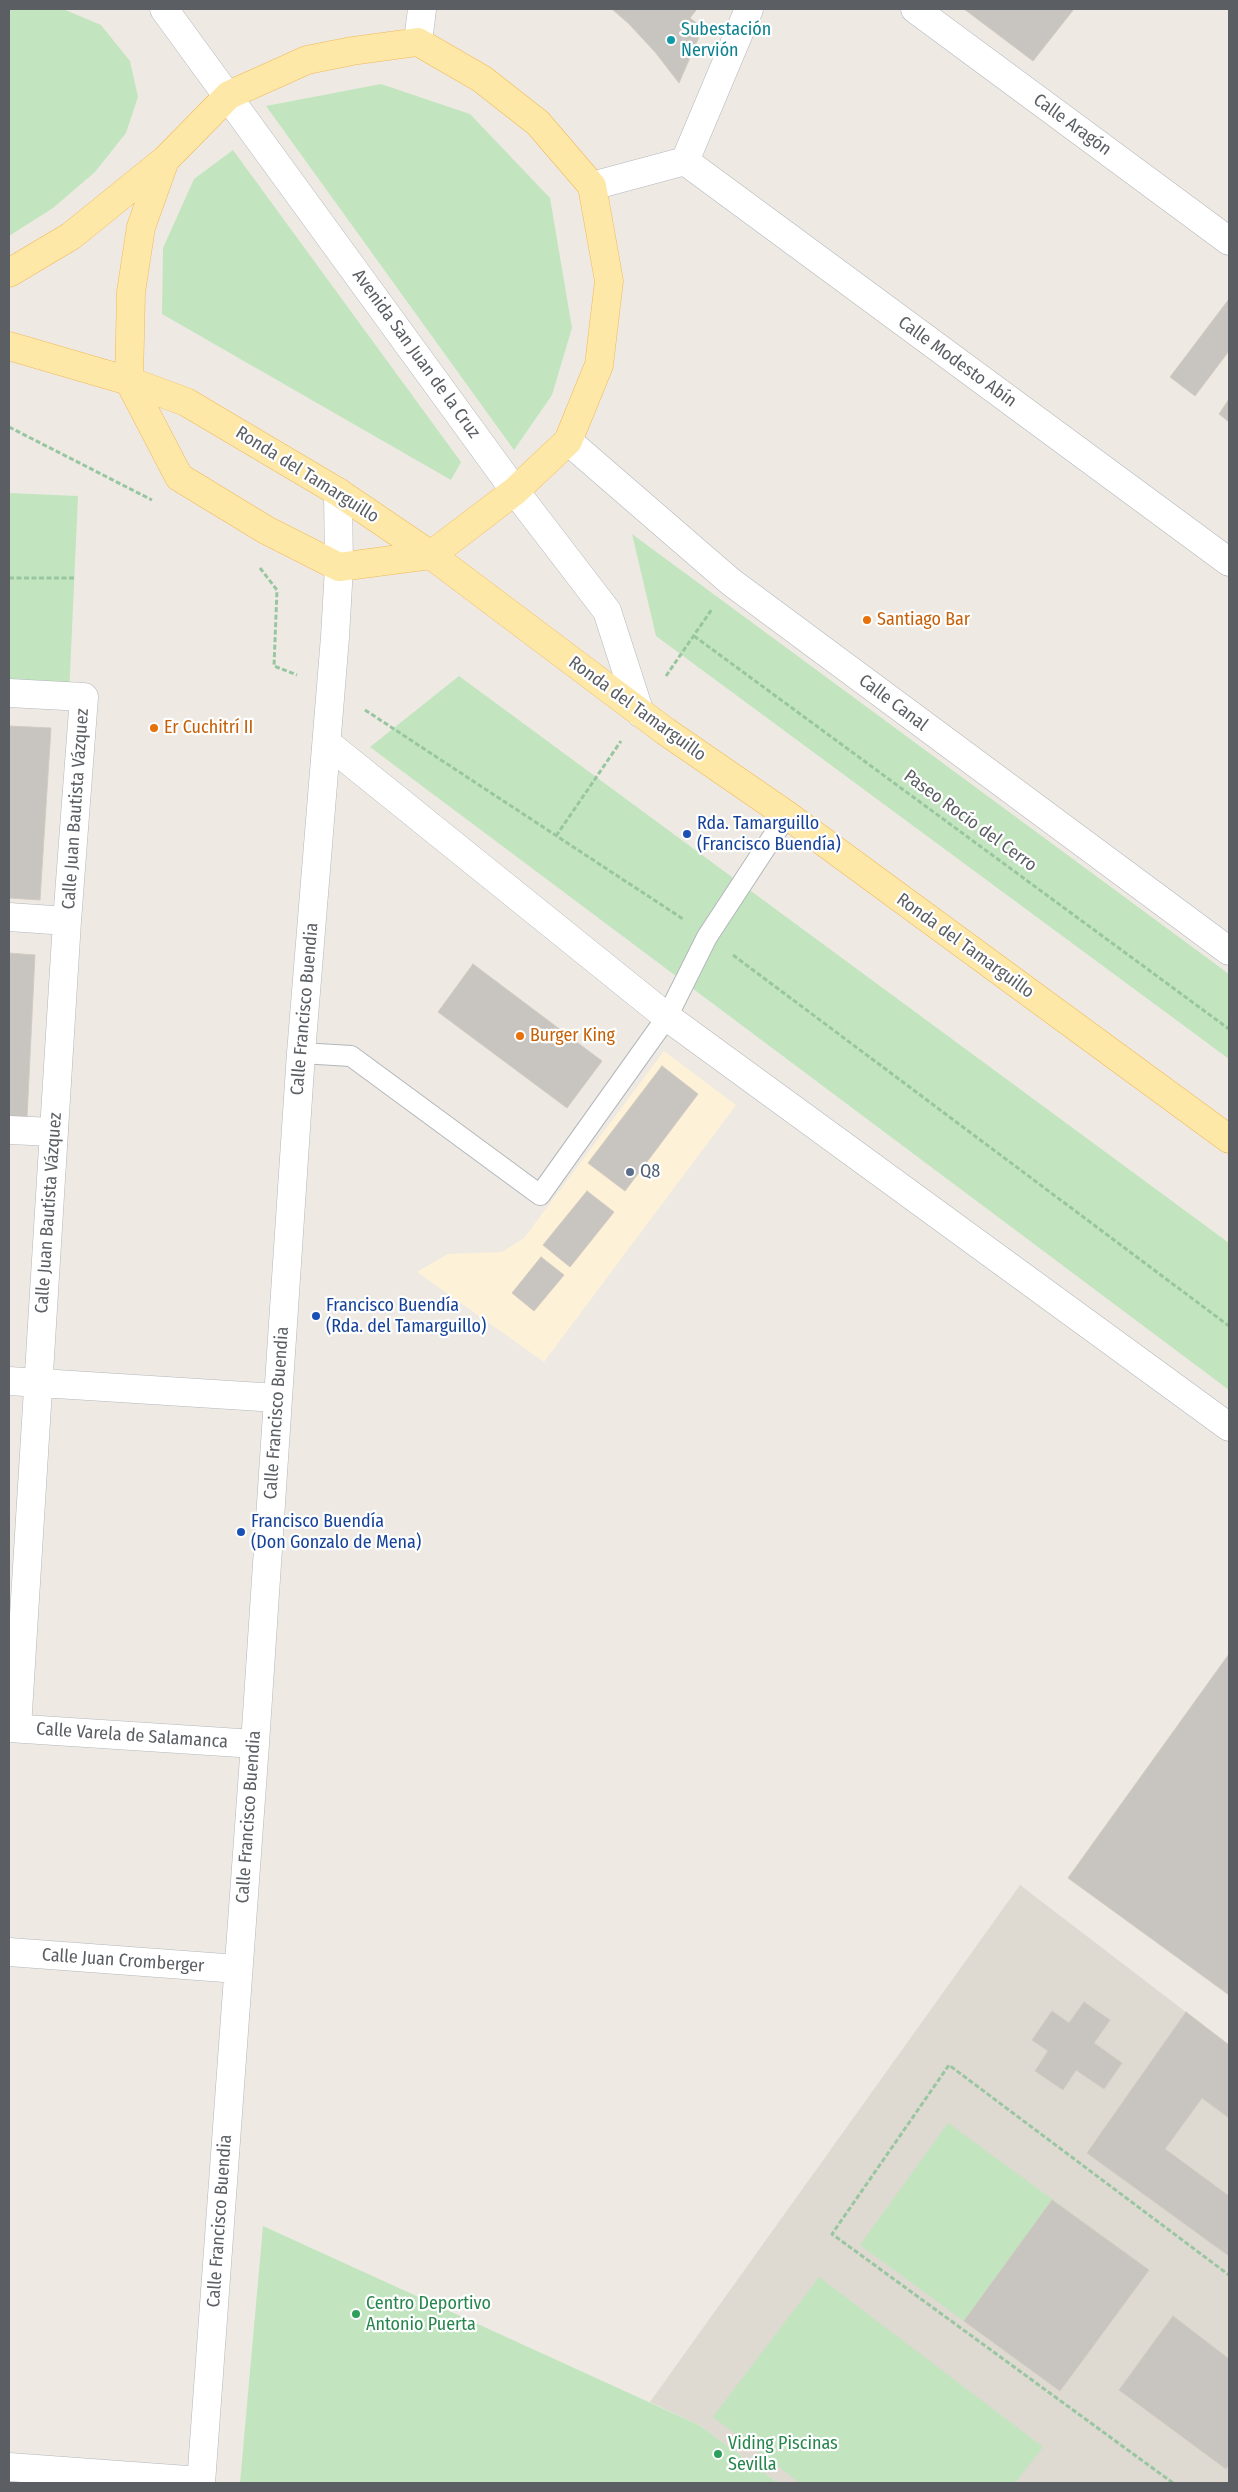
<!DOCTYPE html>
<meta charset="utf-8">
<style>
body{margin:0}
#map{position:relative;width:1238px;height:2492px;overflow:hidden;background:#eeeae3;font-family:"Fira Sans Condensed",sans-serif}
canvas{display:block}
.frame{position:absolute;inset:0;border:10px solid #5b5f63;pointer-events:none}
</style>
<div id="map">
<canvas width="1238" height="2492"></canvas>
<div class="frame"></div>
</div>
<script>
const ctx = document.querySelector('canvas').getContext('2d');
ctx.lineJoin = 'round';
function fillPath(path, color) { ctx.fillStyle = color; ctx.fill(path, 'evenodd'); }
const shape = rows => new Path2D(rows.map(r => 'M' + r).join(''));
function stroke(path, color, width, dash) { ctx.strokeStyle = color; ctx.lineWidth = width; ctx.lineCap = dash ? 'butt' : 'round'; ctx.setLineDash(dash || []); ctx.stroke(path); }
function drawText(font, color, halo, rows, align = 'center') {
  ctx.font = font + ' "Fira Sans Condensed",sans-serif'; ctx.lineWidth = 4.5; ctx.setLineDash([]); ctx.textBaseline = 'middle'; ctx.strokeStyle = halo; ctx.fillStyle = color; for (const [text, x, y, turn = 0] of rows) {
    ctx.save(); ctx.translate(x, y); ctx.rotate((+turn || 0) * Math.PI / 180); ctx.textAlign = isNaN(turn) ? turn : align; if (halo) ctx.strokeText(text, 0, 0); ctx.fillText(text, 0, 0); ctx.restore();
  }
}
fillPath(shape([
 [664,1051,736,1105,544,1362,417,1272,448,1254,502,1252,524,1238]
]), '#fdf1d8');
fillPath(shape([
 [1020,1885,1229,2045,1229,2483,778,2483,699,2425,650,2402]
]), '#ded9d1');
fillPath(shape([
 [9,9,63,9,101,25,130,61,138,97,126,133,95,172,53,208,9,236],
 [381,84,470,114,550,198,572,328,552,395,514,450,266,106],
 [233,150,461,462,451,480,162,314,163,248,194,179],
 [9,493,78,496,69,696,9,693],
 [632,534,1229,974,1229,1059,656,636],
 [459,676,1229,1243,1229,1390,370,747],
 [948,2123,1149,2270,1060,2391,860,2245],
 [263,2226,699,2425,778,2483,240,2483],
 [819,2277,1043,2447,1015,2483,800,2483,713,2417]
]), '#c2e5bf');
const building = shape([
 [612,9,697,9,690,18,703,28,679,83,655,52,629,24,612,9],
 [964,9,1074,9,1033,61,964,9],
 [1229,299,1229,351,1195,396,1170,377,1229,299],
 [1229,399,1229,422,1219,414,1229,399],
 [9,726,51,728,40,900,9,898,9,726],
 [9,953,35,955,27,1118,9,1117,9,953],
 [473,964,602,1061,567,1108,438,1012,473,964],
 [662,1066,698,1094,625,1191,588,1163,662,1066],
 [587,1191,614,1212,570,1267,543,1245,587,1191],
 [541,1257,564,1275,534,1311,512,1293,541,1257],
 [1229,1654,1229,1995,1068,1878,1229,1654],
 [1084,2002,1110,2020,1094,2043,1122,2063,1104,2089,1076,2070,1063,2090,1035,2071,1048,2051,1032,2040,1052,2011,1069,2023,1084,2002],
 [1186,2012,1229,2045,1229,2118,1202,2098,1165,2149,1229,2196,1229,2256,1087,2153,1186,2012],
 [1052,2200,1149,2270,1060,2391,964,2321,1052,2200],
 [1173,2316,1229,2359,1229,2464,1226,2469,1119,2390,1173,2316]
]);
fillPath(building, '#c8c5c0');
stroke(building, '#d2cbc1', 1);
const lane = shape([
 [301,1053,351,1056,540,1195,667,1017,707,937,787,815]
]);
const street = shape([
 [915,9,1229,241],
 [418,42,422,9],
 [685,161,1229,562],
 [685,161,749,9],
 [592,186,685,161],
 [568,441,731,582,1229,951],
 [9,693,84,697,67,921,17,1728],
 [327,743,667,1017,1229,1427],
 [9,917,67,921],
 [9,1130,54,1132],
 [9,1381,277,1398],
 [9,1728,255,1744],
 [9,1952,238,1969],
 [9,2467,201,2481],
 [201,2483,255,1744,301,1053,335,637,339,567,338,492]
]);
const secondary = shape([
 [164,9,515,491,607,611,640,713]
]);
const primary = shape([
 [9,273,71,236,165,160,229,95,307,60,352,51,418,42,482,79,538,123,592,186,609,281,599,365,568,441,515,491,431,555,339,567,266,530,179,477,129,381,131,292,141,227,165,160],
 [9,346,129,381,186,402,338,492,431,555,665,731,787,815,1229,1139]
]);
stroke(lane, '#b3b6ba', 22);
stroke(street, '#b3b6ba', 29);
stroke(secondary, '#b4b8bd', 29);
stroke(primary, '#f0b859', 29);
stroke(shape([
 [9,427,152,500],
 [260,568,277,590,274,666,297,675],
 [9,578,75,578],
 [694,636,1229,1029],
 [666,676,712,609],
 [365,710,683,919],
 [556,836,621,741],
 [733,955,1229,1326],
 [1173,2483,832,2234,949,2065,1229,2275]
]), '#98c6a1', 3, [5, 2.5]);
stroke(lane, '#fff', 20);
stroke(street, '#fff', 28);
stroke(secondary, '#fff', 28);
stroke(primary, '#fee8a7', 28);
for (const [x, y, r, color] of [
 [671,40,5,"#0f9aa8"],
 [867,620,5,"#e8710a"],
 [154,728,5,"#e8710a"],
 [687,834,5,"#1a4fb4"],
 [520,1036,5,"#e8710a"],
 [630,1172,5,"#5c6f8a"],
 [316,1316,5,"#1a4fb4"],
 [241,1532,5,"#1a4fb4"],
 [356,2314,5,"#2e9e5b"],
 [718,2454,5,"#2e9e5b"]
]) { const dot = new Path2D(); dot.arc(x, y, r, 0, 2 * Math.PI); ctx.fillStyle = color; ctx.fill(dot); stroke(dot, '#fff', 2); }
drawText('18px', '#0d838f', '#fff', [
 ["Subestación",681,30],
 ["Nervión",681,51]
], 'left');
drawText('18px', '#5b5f63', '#fff', [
 ["Calle Aragón",1072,125,36],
 ["Avenida San Juan de la Cruz",416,354,54],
 ["Calle Modesto Abín",957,362,36],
 ["Ronda del Tamarguillo",307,475,32],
 ["Calle Canal",893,703,37],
 ["Ronda del Tamarguillo",637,709,36],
 ["Calle Juan Bautista Vázquez",76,809,-86],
 ["Paseo Rocío del Cerro",970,821,36],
 ["Ronda del Tamarguillo",965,946,36],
 ["Calle Francisco Buendia",305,1009,-85],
 ["Calle Juan Bautista Vázquez",49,1213,-86],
 ["Calle Francisco Buendia",277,1413,-86],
 ["Calle Varela de Salamanca",132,1736,4],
 ["Calle Francisco Buendia",249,1817,-86],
 ["Calle Juan Cromberger",123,1961,4],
 ["Calle Francisco Buendia",220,2221,-86]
]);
drawText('18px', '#c56008', '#fff', [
 ["Santiago Bar",877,620],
 ["Er Cuchitrí II",164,728],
 ["Burger King",530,1036]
], 'left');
drawText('18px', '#164399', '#fff', [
 ["Rda. Tamarguillo",697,824],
 ["(Francisco Buendía)",697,845],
 ["Francisco Buendía",326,1306],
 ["(Rda. del Tamarguillo)",326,1327],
 ["Francisco Buendía",251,1522],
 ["(Don Gonzalo de Mena)",251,1543]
], 'left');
drawText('18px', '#4e5e75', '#fff', [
 ["Q8",640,1172]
], 'left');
drawText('18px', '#27864d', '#fff', [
 ["Centro Deportivo",366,2304],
 ["Antonio Puerta",366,2325],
 ["Viding Piscinas",728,2444],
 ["Sevilla",728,2465]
], 'left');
</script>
